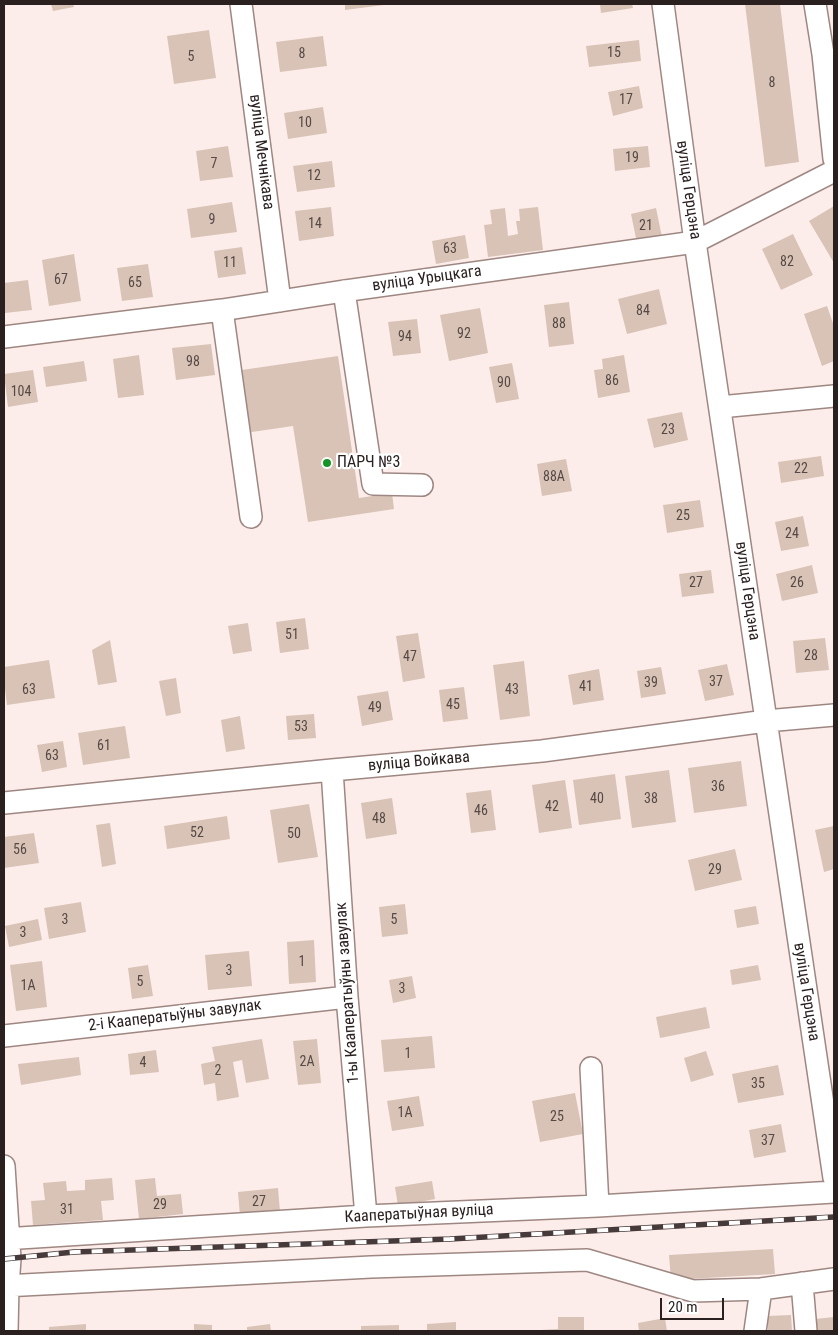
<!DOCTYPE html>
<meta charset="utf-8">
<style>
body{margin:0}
#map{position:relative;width:838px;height:1335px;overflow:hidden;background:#fdedea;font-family:"Roboto Condensed",sans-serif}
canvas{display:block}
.frame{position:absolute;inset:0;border:5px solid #2a201f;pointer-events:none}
.scale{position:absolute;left:660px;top:1298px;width:64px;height:22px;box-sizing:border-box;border:2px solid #2a201f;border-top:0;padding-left:6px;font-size:15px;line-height:18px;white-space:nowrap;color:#2a201f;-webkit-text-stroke:4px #fff;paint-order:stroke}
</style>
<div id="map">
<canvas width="838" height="1335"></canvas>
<div class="frame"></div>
<div class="scale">20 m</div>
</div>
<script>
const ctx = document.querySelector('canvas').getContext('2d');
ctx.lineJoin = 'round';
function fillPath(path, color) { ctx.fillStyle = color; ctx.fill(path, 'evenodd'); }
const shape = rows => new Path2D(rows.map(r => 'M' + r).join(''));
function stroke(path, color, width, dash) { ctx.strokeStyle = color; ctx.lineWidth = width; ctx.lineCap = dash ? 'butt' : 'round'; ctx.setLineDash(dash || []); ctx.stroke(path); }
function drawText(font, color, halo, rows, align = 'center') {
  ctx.font = font + ' "Roboto Condensed",sans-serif'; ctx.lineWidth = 4.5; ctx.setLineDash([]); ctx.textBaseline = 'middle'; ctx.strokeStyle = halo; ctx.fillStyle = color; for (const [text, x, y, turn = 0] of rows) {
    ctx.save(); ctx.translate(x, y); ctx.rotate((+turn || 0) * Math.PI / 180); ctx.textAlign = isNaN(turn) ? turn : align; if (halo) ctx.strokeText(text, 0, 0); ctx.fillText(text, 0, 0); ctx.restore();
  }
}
fillPath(shape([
 [51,4,73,4,74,7,53,11],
 [345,4,384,4,384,5,345,10],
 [600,4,632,4,633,8,601,13],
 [745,4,780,4,799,162,765,167],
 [209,30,216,78,174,84,167,36],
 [323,36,327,66,280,72,276,42],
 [639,40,641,61,589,67,586,46],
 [639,86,643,108,613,116,608,92],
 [323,107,327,133,288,139,284,113],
 [228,146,233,177,200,181,196,151],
 [648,146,650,167,615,171,613,149],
 [332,161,335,187,297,192,293,166],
 [232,202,237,232,191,238,187,209],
 [834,206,834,263,809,221],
 [331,207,334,236,299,241,295,211],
 [538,207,543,250,488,257,484,225,492,224,490,210,505,208,508,236,518,234,516,221,520,221,519,209],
 [656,208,662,237,637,243,631,214],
 [793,234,813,275,781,290,762,249],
 [465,235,469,258,436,264,432,241],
 [242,247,246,274,218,278,214,251],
 [74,254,81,301,49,306,42,260],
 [148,264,153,297,122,301,117,268],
 [28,280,32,310,5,313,4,283],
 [659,289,667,324,627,334,618,299],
 [569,302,574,344,549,347,544,305],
 [827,306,834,326,834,361,822,366,804,314],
 [480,308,488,353,449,361,440,315],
 [417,319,421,353,393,356,388,322],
 [211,344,215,375,176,380,172,348],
 [139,355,144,395,118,398,113,359],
 [624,355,630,392,598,398,594,370,603,369,602,359],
 [338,356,359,498,392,493,394,509,308,522,293,426,245,433,235,371],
 [84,361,87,381,46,387,43,367],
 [512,363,519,399,496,403,489,367],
 [33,370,38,402,8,407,4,374],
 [682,412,688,440,654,448,647,419],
 [821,456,824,476,781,483,778,462],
 [566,459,572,491,542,496,537,464],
 [700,500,704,527,667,533,663,505],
 [803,516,809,546,781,551,775,522],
 [812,565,818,593,782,601,776,574],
 [711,570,714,593,682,597,679,574],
 [305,618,309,649,280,653,276,622],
 [248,623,252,651,233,654,228,626],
 [418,633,425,678,403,682,396,636],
 [825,638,829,670,796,673,793,641],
 [110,640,117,682,98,685,92,650],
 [49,660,55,698,7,705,4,681,4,667],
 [524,661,530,716,500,720,493,665],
 [727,664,734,695,705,701,698,670],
 [661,667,666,694,641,698,637,671],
 [599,669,604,700,573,705,568,675],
 [176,678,181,713,166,716,159,681],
 [464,687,468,719,443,722,439,690],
 [388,691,393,720,362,726,357,696],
 [314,714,316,738,288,740,286,716],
 [240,716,245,749,226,752,221,720],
 [125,726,130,758,83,765,78,733],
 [63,741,67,767,42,772,37,745],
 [741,761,747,806,694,813,688,768],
 [669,770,676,822,632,828,625,776],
 [615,774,621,819,579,825,573,780],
 [565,780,572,828,539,833,532,785],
 [491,790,496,830,471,833,466,793],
 [392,798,397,834,366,839,361,803],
 [309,804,318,857,278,863,270,810],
 [227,816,230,839,167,849,164,826],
 [110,823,116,864,102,867,96,825],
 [834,826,834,869,824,872,815,830],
 [34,833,39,863,4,868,4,837],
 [735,849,742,880,695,891,688,860],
 [81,902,86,932,49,939,44,908],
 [405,904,408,934,382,937,379,907],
 [756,906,759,924,737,928,734,910],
 [38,919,42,940,9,947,5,926],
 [314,940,316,982,289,984,287,942],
 [249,951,252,986,208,990,205,955],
 [42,961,47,1007,16,1011,10,965],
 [148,965,153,996,132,999,128,968],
 [758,965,761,980,732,985,730,970],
 [412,976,416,998,393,1003,389,980],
 [706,1007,710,1028,660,1038,656,1017],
 [432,1036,435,1068,384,1072,381,1040],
 [262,1039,269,1079,246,1083,242,1060,233,1062,239,1097,217,1101,215,1083,204,1085,201,1064,215,1061,212,1047],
 [317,1039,321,1083,298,1085,293,1041],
 [156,1050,159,1072,130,1075,128,1054],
 [706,1051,714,1075,691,1082,684,1058],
 [79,1057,81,1075,21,1085,18,1064],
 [778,1065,784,1095,738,1103,732,1074],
 [575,1093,583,1134,540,1142,532,1101],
 [419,1096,424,1126,392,1131,387,1101],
 [781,1124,786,1152,754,1158,749,1130],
 [112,1178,114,1200,101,1201,103,1220,33,1225,31,1201,45,1200,43,1183,66,1181,67,1191,85,1190,85,1180],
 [155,1178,157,1196,181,1194,183,1214,139,1219,135,1180],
 [432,1181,435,1199,398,1206,395,1187],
 [278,1188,280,1212,240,1216,238,1192],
 [773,1249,775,1274,671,1280,669,1255],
 [791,1315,792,1331,768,1331,767,1316],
 [558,1317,584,1317,584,1331,540,1331,540,1330,558,1329],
 [834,1317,834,1331,816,1331,815,1319],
 [665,1318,667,1331,639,1331,638,1323],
 [456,1322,456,1331,427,1331,427,1324],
 [86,1324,86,1331,49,1331,49,1327],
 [194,1324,212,1325,212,1331,194,1331],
 [270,1324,271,1331,247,1331,247,1327],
 [399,1325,399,1331,361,1331,361,1326]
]), '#d8c3b6');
const minor = shape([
 [241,4,280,301],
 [663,4,695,242,834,1178],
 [815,4,823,54,834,159],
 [344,291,373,484,422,485],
 [222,310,251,517],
 [4,337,222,310,344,291,695,242,834,171],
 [720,407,834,396],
 [332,770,347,997,366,1216],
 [4,803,332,770,542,751,766,721,834,715],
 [4,1036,347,997],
 [591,1068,598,1206],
 [4,1166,10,1259,8,1286,7,1331],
 [4,1239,366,1216,598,1206,834,1192],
 [802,1283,806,1331],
 [4,1286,371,1267,587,1260,693,1291,761,1289,834,1279],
 [755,1331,761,1289]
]);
stroke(minor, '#9e8782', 24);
stroke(minor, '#fff', 21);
const rail = shape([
 [4,1259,74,1252,450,1239,834,1217]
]);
stroke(rail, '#463b3a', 5.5);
stroke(rail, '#fff', 4, [11]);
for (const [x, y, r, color] of [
 [327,463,5,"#149427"]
]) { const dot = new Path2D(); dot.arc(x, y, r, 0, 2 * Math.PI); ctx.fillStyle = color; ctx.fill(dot); stroke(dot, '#fff', 2); }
drawText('14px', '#564945', null, [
 ["15",614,53],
 ["8",302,54],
 ["5",191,57],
 ["8",772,83],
 ["17",626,100],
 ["10",305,123],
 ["19",632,158],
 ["7",214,164],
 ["12",314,176],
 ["9",212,220],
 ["14",315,224],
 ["21",646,226],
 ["63",450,249],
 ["82",787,262],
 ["11",230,263],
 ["67",61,280],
 ["65",135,283],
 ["84",643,311],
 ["88",559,324],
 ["92",464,334],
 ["94",405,337],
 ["98",193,362],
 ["86",612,381],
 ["90",504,383],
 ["104",21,392],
 ["23",668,430],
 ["22",801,469],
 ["88А",554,477],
 ["25",683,516],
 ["24",792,534],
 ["27",696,583],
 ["26",797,583],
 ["51",292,635],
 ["28",811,656],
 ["47",410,657],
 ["37",716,682],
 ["39",651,683],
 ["41",586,687],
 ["63",29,690],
 ["43",512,690],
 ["45",453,705],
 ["49",375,708],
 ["53",301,727],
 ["61",104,746],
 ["63",52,756],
 ["36",718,787],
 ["40",597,799],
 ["38",651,799],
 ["42",552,807],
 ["46",481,811],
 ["48",379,819],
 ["52",197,833],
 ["50",294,834],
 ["56",20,850],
 ["29",715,870],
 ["3",65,920],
 ["5",394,920],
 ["3",23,933],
 ["1",302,962],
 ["3",229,971],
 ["5",140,982],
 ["1А",28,986],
 ["3",402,989],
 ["1",408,1054],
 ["2А",307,1062],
 ["4",143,1063],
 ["2",218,1071],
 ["35",758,1084],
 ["1А",405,1113],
 ["25",557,1117],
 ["37",768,1141],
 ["27",259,1202],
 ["29",160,1205],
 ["31",67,1210]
]);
drawText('16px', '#2a201f', '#fff', [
 ["вуліца Мечнікава",261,152,83],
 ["вуліца Герцэна",688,190,82],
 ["вуліца Урыцкага",427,279,-8],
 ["вуліца Герцэна",747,591,82],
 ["вуліца Войкава",419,762,-5],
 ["вуліца Герцэна",806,992,81],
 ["1-ы Кааператыўны завулак",348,993,-94],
 ["2-і Кааператыўны завулак",175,1016,-7],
 ["Кааператыўная вуліца",419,1214,-3]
]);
drawText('16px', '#2a201f', '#fff', [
 ["ПАРЧ №3",337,463]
], 'left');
</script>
